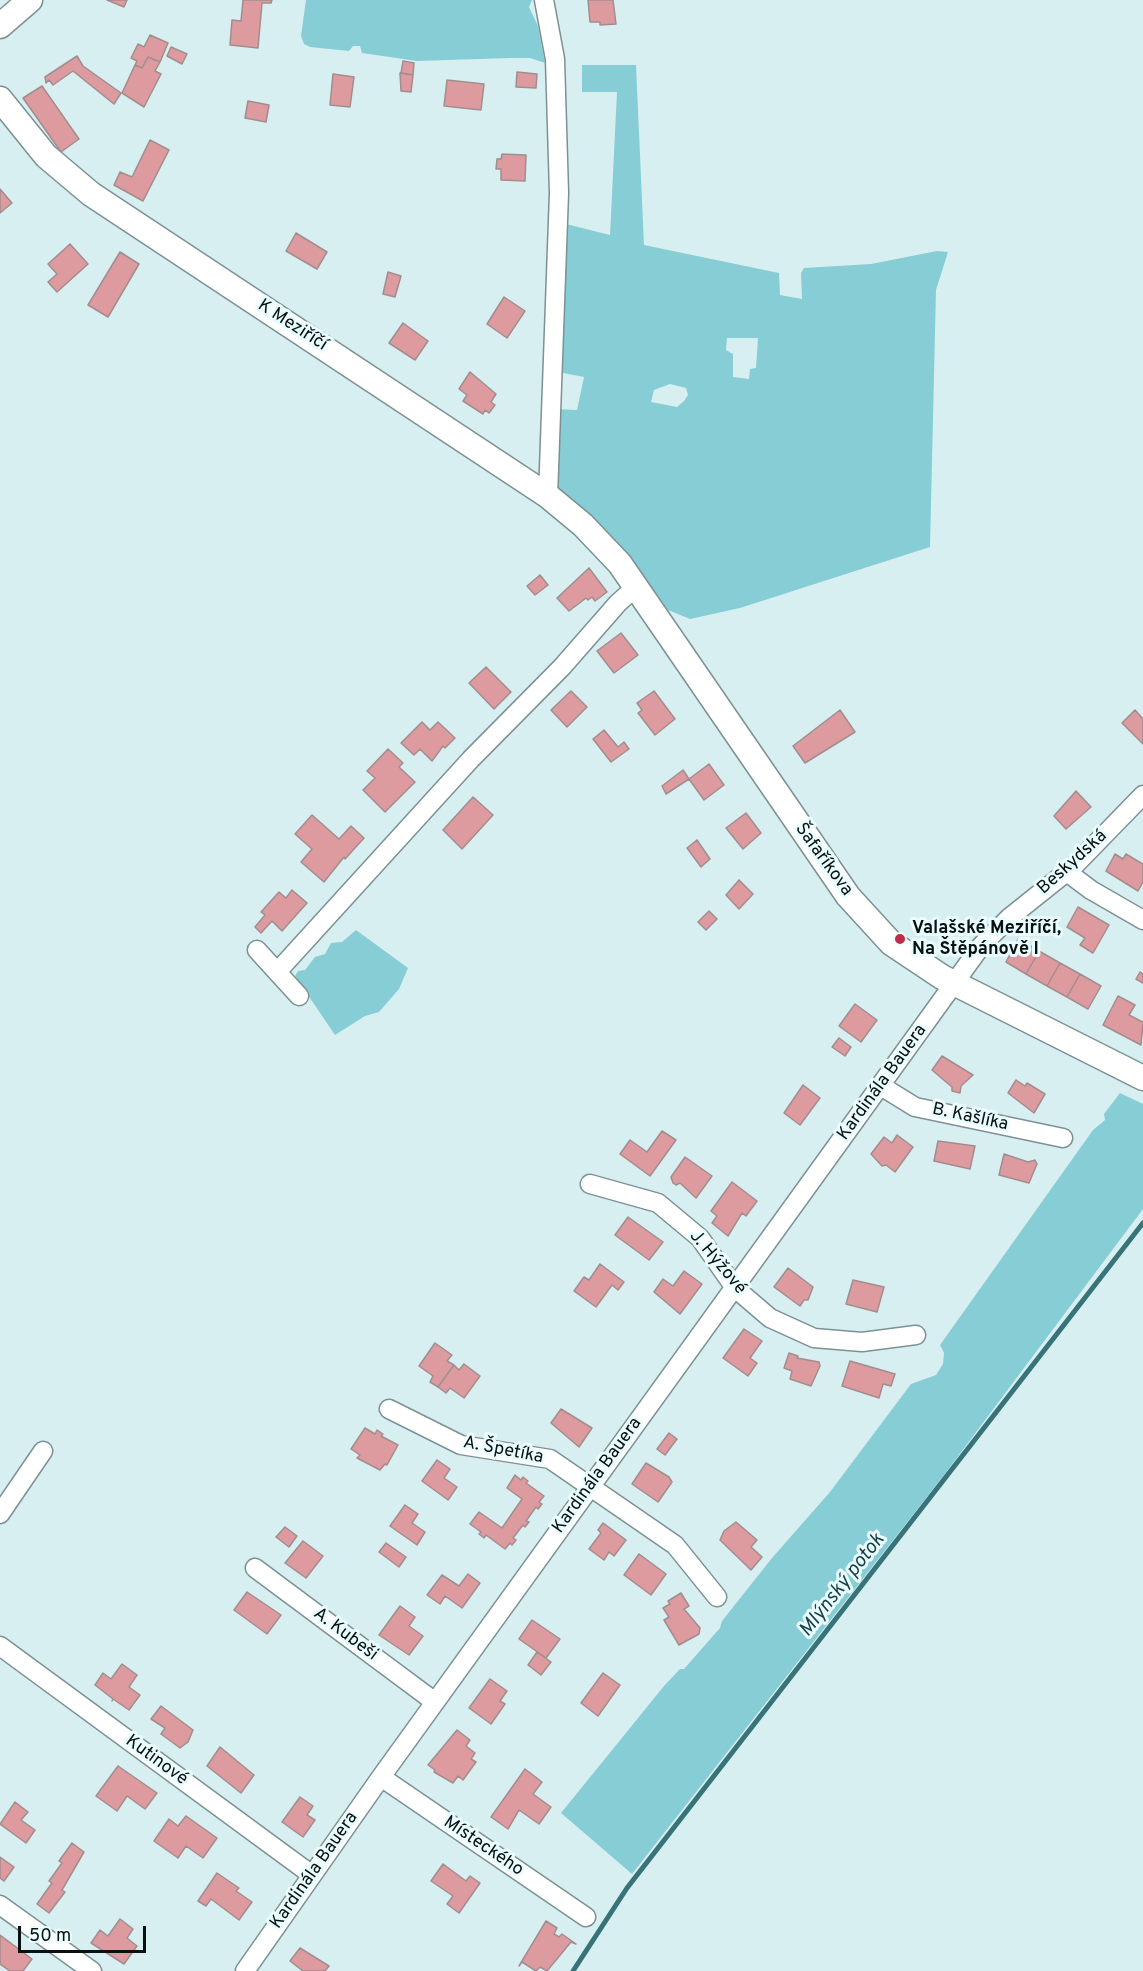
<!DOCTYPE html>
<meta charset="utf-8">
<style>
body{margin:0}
#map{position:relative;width:1143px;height:1971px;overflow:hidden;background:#d8eff2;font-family:Overpass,sans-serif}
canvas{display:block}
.scale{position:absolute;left:18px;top:1926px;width:128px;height:27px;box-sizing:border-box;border:3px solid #081011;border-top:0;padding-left:8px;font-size:18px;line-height:21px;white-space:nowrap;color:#081011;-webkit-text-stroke:4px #e9fcfe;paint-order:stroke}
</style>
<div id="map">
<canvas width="1143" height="1971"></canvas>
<div class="scale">50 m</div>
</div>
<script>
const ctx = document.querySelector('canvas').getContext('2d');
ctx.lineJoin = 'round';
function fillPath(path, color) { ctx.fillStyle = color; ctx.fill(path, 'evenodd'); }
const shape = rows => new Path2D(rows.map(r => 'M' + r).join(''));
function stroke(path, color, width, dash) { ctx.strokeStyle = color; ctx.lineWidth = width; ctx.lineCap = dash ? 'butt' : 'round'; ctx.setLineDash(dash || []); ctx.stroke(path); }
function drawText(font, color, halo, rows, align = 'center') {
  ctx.font = font + ' Overpass,sans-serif'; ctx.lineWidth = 6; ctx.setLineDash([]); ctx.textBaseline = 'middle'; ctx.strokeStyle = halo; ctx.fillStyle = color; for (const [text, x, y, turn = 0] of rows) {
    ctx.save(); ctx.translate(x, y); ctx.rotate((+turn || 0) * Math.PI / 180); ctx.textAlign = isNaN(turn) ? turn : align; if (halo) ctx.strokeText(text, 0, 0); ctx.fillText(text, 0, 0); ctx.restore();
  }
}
fillPath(shape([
 [306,0,532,0,529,7,538,26,545,63,530,58,511,58,417,61,362,53,360,46,353,46,349,51,310,47,304,44,301,36],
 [582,65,636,65,644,245,779,273,780,295,802,299,801,273,804,268,871,264,937,251,948,252,936,290,930,547,740,608,690,619,668,610,618,543,589,515,551,485,554,409,577,410,584,377,558,372,565,289,566,224,610,235,617,92,582,92],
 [727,338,758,338,756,368,750,369,749,379,733,377,733,354,726,350],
 [670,384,686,388,688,395,684,401,677,407,651,402,654,390],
 [356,930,408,968,399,989,379,1012,365,1016,335,1035,295,976,298,971,305,970,315,957,325,954,331,943,342,942],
 [1120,1093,1143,1104,1143,1209,944,1475,632,1874,561,1813,664,1686,680,1669,684,1669,720,1628,722,1621,772,1558,830,1492,911,1384,936,1375,943,1364,944,1353,940,1345,1093,1130,1105,1120,1104,1114]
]), '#87cdd5');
stroke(shape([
 [573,1971,627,1888,1143,1223]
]), '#38737a', 5);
const building = shape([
 [107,0,127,0,124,7,107,0],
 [243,0,272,0,271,3,262,3,258,48,230,45,232,20,241,21,243,0],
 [588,0,613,0,616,24,600,25,600,22,590,22,588,0],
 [150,35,168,43,160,62,148,57,142,68,135,65,137,61,131,58,138,44,144,47,150,35],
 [171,47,187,54,182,64,167,56,171,47],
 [77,56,83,66,121,93,114,104,73,71,53,85,49,80,46,83,45,77,77,56],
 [148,57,160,62,155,71,161,74,144,107,122,93,135,65,142,68,148,57],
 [403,61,414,63,413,75,401,73,403,61],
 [517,72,537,74,536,88,516,87,517,72],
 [400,73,413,75,411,92,401,91,400,73],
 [333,74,354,77,350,107,330,105,333,74],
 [447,80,484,84,481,110,444,106,447,80],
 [42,86,79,139,61,152,23,98,42,86],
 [248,101,269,105,266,122,245,118,248,101],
 [150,140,169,150,143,201,114,185,120,172,132,177,150,140],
 [502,154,526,155,525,181,501,180,501,169,496,169,497,159,501,159,502,154],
 [0,189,12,203,0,213,0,189],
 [296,233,327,252,317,269,286,251,296,233],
 [70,244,88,264,57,292,48,282,57,274,48,264,70,244],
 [120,252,139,264,108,317,88,305,120,252],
 [388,272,401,276,395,297,383,294,388,272],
 [504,297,525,311,507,338,487,324,504,297],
 [403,323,428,341,415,360,389,343,403,323],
 [470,372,496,394,491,402,495,405,489,413,485,410,483,414,463,401,467,395,459,389,470,372],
 [589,568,607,592,595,601,592,597,588,600,586,598,569,611,557,598,589,568],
 [540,575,548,585,535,595,527,586,540,575],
 [621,633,638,655,614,673,597,651,621,633],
 [486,667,511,692,494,709,469,683,486,667],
 [571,691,587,707,567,727,551,710,571,691],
 [654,691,675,719,655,735,638,713,642,710,637,703,654,691],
 [840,710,855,732,805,763,793,746,840,710],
 [1135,710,1143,719,1143,744,1122,723,1135,710],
 [422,722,430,730,438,722,455,738,445,748,443,746,432,761,420,749,414,755,401,743,422,722],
 [604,730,618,747,624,742,629,749,611,762,593,739,604,730],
 [388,749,403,763,399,767,415,782,385,812,363,790,375,778,367,771,388,749],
 [709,764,724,785,704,800,689,779,709,764],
 [683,770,689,779,666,794,662,786,683,770],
 [1076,791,1091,807,1066,829,1054,816,1076,791],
 [473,797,493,815,462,849,443,830,473,797],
 [746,813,761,833,743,849,726,828,746,813],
 [312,815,339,839,351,826,364,838,345,859,344,857,324,882,301,862,312,849,295,834,312,815],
 [697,840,710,859,701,867,687,848,697,840],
 [1115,854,1123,859,1126,854,1143,864,1143,882,1138,891,1106,871,1115,854],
 [739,880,753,894,739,909,726,895,739,880],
 [292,890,307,903,282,931,272,921,261,933,255,927,265,915,261,912,279,892,286,898,292,890],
 [1078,907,1109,925,1093,953,1080,945,1085,938,1067,927,1078,907],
 [709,911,717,919,706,930,698,922,709,911],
 [1018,939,1039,951,1026,974,1006,962,1018,939],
 [1039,951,1060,963,1047,986,1026,974,1039,951],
 [1060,963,1080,974,1067,997,1047,986,1060,963],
 [1140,972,1143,974,1143,983,1136,979,1140,972],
 [1080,974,1101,986,1088,1009,1067,997,1080,974],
 [1118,996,1135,1005,1129,1015,1143,1022,1141,1045,1103,1025,1118,996],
 [855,1004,877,1020,861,1042,839,1026,855,1004],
 [839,1038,851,1047,845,1056,832,1047,839,1038],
 [942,1056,973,1075,961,1086,960,1093,952,1091,952,1087,932,1070,942,1056],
 [1016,1080,1025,1086,1027,1083,1045,1094,1034,1113,1008,1093,1016,1080],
 [803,1085,820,1098,800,1125,784,1113,803,1085],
 [662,1131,676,1140,650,1176,620,1154,630,1140,647,1152,662,1131],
 [897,1135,913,1147,895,1172,886,1165,882,1166,871,1154,884,1137,892,1143,897,1135],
 [938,1141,975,1146,970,1169,934,1161,938,1141],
 [1004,1154,1028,1162,1035,1160,1037,1164,1029,1183,999,1175,1004,1154],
 [685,1157,712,1176,696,1198,680,1183,676,1185,673,1183,671,1177,685,1157],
 [732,1182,757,1201,746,1216,742,1213,728,1236,712,1223,717,1216,711,1211,732,1182],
 [628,1217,663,1242,649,1260,615,1235,628,1217],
 [600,1264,624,1282,618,1290,612,1285,596,1307,574,1291,584,1277,589,1280,600,1264],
 [788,1268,813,1287,808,1300,804,1300,800,1306,774,1287,788,1268],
 [684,1271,702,1284,680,1314,654,1292,663,1279,673,1286,684,1271],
 [853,1280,884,1287,877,1312,846,1304,853,1280],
 [744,1329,762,1341,750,1358,757,1363,748,1376,723,1358,744,1329],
 [435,1343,452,1355,447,1361,454,1365,438,1387,430,1382,433,1376,419,1366,435,1343],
 [789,1353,798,1356,797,1358,819,1362,820,1366,811,1386,790,1379,792,1371,784,1368,789,1353],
 [850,1361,895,1374,891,1386,883,1384,879,1398,842,1386,850,1361],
 [464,1364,480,1376,464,1398,450,1388,446,1393,438,1387,454,1365,459,1370,464,1364],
 [561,1409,592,1428,579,1447,551,1423,561,1409],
 [365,1428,375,1434,377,1430,383,1434,381,1436,398,1445,387,1465,385,1464,380,1470,357,1458,360,1455,351,1449,365,1428],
 [669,1433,677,1439,665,1455,657,1449,669,1433],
 [437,1460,450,1469,444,1478,457,1487,448,1500,422,1481,437,1460],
 [646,1463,669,1477,672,1482,658,1502,632,1484,646,1463],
 [515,1475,521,1480,523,1477,528,1481,526,1483,544,1496,539,1502,542,1504,538,1509,536,1507,526,1521,529,1522,525,1527,523,1525,513,1538,516,1540,512,1545,510,1543,505,1549,486,1535,484,1538,479,1534,481,1532,470,1524,479,1512,502,1528,522,1499,507,1488,515,1475],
 [405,1505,418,1514,412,1523,425,1532,417,1545,390,1526,405,1505],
 [736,1522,757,1540,751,1547,762,1557,751,1570,720,1540,724,1531,736,1522],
 [603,1523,626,1540,614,1556,609,1552,604,1560,589,1549,601,1533,598,1530,603,1523],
 [285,1527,297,1536,289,1547,276,1537,285,1527],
 [303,1541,323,1556,306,1578,285,1563,303,1541],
 [386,1543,406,1557,399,1567,379,1552,386,1543],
 [639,1554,666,1574,651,1595,624,1575,639,1554],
 [468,1574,480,1583,462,1608,445,1596,440,1604,427,1595,442,1575,459,1586,468,1574],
 [247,1592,281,1615,267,1634,234,1610,247,1592],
 [681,1593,689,1606,684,1609,700,1628,699,1634,679,1645,664,1620,669,1617,663,1608,670,1604,668,1601,681,1593],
 [400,1606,415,1617,409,1626,423,1636,409,1655,379,1635,400,1606],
 [532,1620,560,1639,546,1658,519,1639,532,1620],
 [537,1652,551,1662,541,1675,528,1665,537,1652],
 [122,1664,137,1675,129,1687,140,1695,129,1710,113,1699,112,1701,113,1699,95,1685,103,1673,111,1679,122,1664],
 [603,1673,620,1685,598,1716,581,1703,603,1673],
 [490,1679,507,1691,500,1701,505,1704,491,1724,469,1708,490,1679],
 [161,1706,193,1730,188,1742,180,1748,161,1734,165,1728,151,1719,161,1706],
 [457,1730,470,1740,466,1746,475,1753,471,1759,476,1762,463,1780,458,1776,453,1783,434,1772,435,1770,428,1765,457,1730],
 [220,1747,254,1775,241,1793,207,1766,220,1747],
 [118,1766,157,1793,145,1809,127,1796,117,1811,96,1796,118,1766],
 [525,1769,542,1782,533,1794,551,1807,539,1824,519,1810,508,1829,491,1817,525,1769],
 [300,1797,313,1806,307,1815,315,1820,303,1837,282,1822,300,1797],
 [15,1802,28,1812,21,1820,35,1830,26,1843,0,1824,15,1802],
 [186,1816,217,1838,203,1858,186,1846,178,1858,154,1841,169,1819,178,1826,186,1816],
 [72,1843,84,1852,62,1890,65,1892,49,1913,37,1904,52,1883,49,1881,62,1863,59,1861,72,1843],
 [0,1857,14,1867,4,1881,0,1878,0,1857],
 [443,1864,466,1881,470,1876,480,1883,459,1913,447,1904,453,1896,431,1881,443,1864],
 [217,1873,239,1888,236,1891,252,1902,239,1920,211,1899,206,1906,198,1901,217,1873],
 [120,1919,133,1929,127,1938,137,1946,124,1964,91,1943,100,1930,108,1936,120,1919],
 [546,1921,557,1928,554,1934,559,1937,562,1934,576,1944,571,1942,547,1971,540,1967,536,1971,522,1962,519,1966,546,1921],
 [0,1935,32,1959,23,1971,10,1971,0,1964,0,1935],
 [300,1948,329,1966,325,1971,303,1971,290,1961,300,1948]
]);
fillPath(building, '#dd9b9f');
stroke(building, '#a28d8e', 1.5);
const street = shape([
 [544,0,555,59,559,193,548,496],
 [1067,872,1091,890,1143,920],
 [257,950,299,996],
 [277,972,471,759,562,667,618,603,636,587],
 [881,1086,915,1107,1063,1138],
 [590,1184,658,1203,700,1238,735,1288,770,1318,814,1338,862,1342,916,1335],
 [389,1409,461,1445,550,1459,675,1545,717,1597],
 [0,1514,43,1451],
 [255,1568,435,1702],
 [0,1646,312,1875],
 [381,1777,586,1917],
 [0,1905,92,1971],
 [245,1971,381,1777,981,946,1009,918,1074,866,1143,795]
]);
const secondary = shape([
 [0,26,30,0],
 [0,99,46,156,91,194,548,496,583,525,620,564,848,896,891,943,942,977,1143,1078]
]);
stroke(street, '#7c9193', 21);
stroke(secondary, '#7c9193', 27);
stroke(street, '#fff', 18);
stroke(secondary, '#fff', 24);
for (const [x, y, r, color] of [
 [900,939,6,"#be2e4a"]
]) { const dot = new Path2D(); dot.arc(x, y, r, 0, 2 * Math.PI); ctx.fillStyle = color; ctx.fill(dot); stroke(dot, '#e9fcfe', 2); }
drawText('18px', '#081011', '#e9fcfe', [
 ["K Meziříčí",292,326,33],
 ["Šafaříkova",823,860,54],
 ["Beskydská",1073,863,-42],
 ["Kardinála Bauera",883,1083,-54],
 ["B. Kašlíka",970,1118,12],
 ["J. Hýžové",717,1263,50],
 ["A. Špetíka",503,1451,11],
 ["Kardinála Bauera",598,1476,-54],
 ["A. Kubeši",345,1635,37],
 ["Kutinové",156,1761,36],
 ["Místeckého",483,1847,34],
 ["Kardinála Bauera",315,1871,-55]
]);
drawText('bold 18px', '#081011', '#e9fcfe', [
 ["Valašské Meziříčí,",912,929],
 ["Na Štěpánově I",912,950]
], 'left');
drawText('italic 20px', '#183f43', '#e9fcfe', [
 ["Mlýnský potok",843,1586,-52]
]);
</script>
